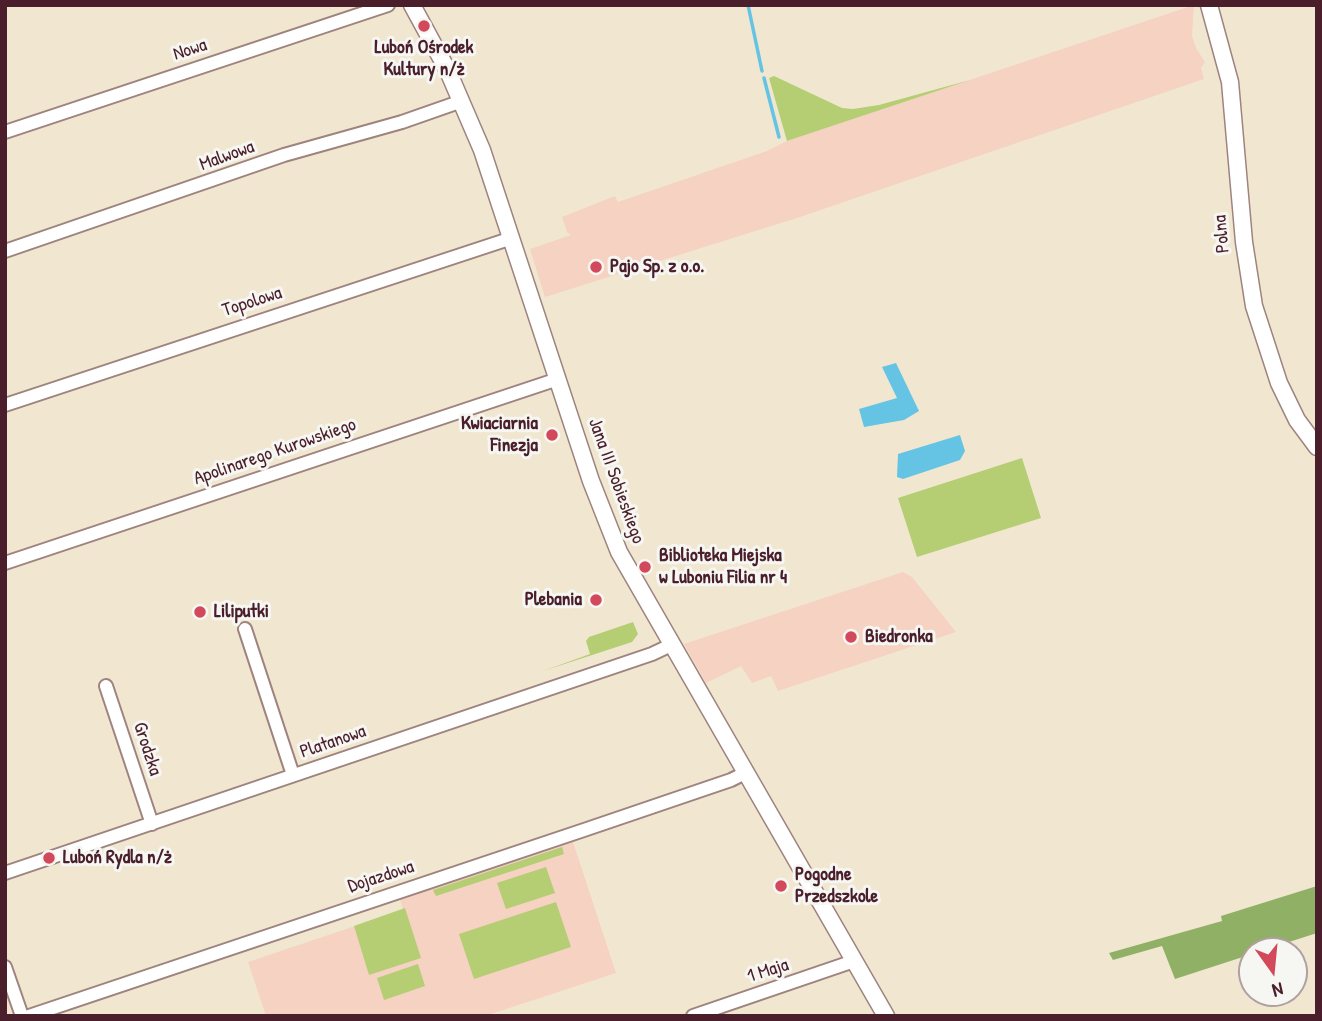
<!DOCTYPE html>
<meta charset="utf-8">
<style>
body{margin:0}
#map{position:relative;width:1322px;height:1021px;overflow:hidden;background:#f1e7d1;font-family:"Patrick Hand",sans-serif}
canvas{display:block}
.frame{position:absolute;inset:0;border:7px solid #4a1f2b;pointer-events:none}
.north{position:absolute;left:1238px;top:937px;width:70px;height:70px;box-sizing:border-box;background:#f6f6f2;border:2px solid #b1a0a2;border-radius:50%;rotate:165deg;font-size:19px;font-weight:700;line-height:28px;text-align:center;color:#4a1f2b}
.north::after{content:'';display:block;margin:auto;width:24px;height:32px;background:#d1495b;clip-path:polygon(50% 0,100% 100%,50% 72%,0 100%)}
</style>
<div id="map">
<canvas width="1322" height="1021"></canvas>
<div class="frame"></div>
<div class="north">N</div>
</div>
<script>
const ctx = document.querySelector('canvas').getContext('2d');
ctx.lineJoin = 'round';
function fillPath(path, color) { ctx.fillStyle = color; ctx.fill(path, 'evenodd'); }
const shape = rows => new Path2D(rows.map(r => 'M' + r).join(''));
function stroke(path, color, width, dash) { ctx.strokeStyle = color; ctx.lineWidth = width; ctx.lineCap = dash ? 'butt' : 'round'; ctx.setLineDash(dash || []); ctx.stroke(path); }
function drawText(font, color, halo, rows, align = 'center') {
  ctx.font = font + ' "Patrick Hand",sans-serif'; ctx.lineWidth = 6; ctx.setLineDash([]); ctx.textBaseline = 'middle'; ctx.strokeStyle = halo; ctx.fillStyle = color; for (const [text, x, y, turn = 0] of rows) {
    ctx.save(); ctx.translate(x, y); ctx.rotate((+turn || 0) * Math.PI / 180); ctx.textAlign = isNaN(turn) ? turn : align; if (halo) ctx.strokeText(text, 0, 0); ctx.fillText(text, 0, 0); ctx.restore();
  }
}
fillPath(shape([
 [1194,5,1192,36,1196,48,1205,62,1201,68,1204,79,800,217,545,297,530,249,571,235,567,232,562,217,615,196,618,202,767,151,787,141],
 [903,572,912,577,956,632,778,691,771,676,752,683,741,666,706,683,684,644],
 [573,842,616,973,485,1016,266,1016,248,962,403,910,400,899]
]), '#f5d2c2');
fillPath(shape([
 [774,76,842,108,853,109,879,105,970,80,787,141,769,78],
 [1022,458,1041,518,917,557,898,498],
 [633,622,638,634,632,642,543,671,590,654,586,641,589,637],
 [562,847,564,854,436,896,433,890],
 [546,867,555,893,506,909,497,883],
 [556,902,571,947,474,979,459,934],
 [405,908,421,958,369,975,354,926],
 [418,964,425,986,384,1000,377,978]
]), '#b5cd73');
fillPath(shape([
 [1317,886,1317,933,1261,951,1252,951,1252,954,1175,979,1162,946,1113,960,1109,953,1222,921,1221,916]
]), '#90b065');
fillPath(shape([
 [896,363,919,411,904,420,864,427,859,409,897,398,882,367],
 [960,435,965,451,960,460,903,479,897,477,898,454]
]), '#65c3e3');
stroke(shape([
 [748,5,762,71],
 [764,78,779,137]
]), '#65c3e3', 3.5);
const minor = shape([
 [5,132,388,5],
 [5,251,284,155,402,122,462,101],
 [5,405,512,238],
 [5,563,558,379],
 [245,629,293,775],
 [106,686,152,824],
 [5,873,652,654,671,645],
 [5,967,22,1016],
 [29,1016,584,830,731,780,745,773],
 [693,1016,854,961]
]);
const tertiary = shape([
 [412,5,448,71,482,150,591,481,619,552,886,1016],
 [1209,5,1230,82,1244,242,1254,306,1279,383,1297,420,1317,447]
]);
stroke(minor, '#9e837e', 16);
stroke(tertiary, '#9e837e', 19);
stroke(minor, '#fff', 12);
stroke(tertiary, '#fff', 16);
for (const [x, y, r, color] of [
 [424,26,7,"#d1495b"],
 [596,267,7,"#d1495b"],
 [552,435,7,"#d1495b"],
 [645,567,7,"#d1495b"],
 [596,600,7,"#d1495b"],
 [200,612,7,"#d1495b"],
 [851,637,7,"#d1495b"],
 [49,858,7,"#d1495b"],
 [781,886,7,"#d1495b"]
]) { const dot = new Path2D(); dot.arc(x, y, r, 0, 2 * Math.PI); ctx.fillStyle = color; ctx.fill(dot); stroke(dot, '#f6f6f2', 2.5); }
drawText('bold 19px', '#4a1f2b', '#f6f6f2', [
 ["Luboń Ośrodek",424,48,"center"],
 ["Kultury n/ż",424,70,"center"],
 ["Pajo Sp. z o.o.",610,267],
 ["Kwiaciarnia",538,424,"right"],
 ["Finezja",538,446,"right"],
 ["Biblioteka Miejska",659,556],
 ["w Luboniu Filia nr 4",659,578],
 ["Plebania",582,600,"right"],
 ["Liliputki",214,612],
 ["Biedronka",865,637],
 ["Luboń Rydla n/ż",63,858],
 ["Pogodne",795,875],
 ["Przedszkole",795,897]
], 'left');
drawText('19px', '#4a1f2b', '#f6f6f2', [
 ["Nowa",190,50,-18],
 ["Malwowa",227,156,-20],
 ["Polna",1222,234,-95],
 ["Topolowa",252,302,-18],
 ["Apolinarego Kurowskiego",275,452,-19],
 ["Jana III Sobieskiego",616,481,70],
 ["Platanowa",333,742,-19],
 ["Grodzka",147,749,72],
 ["Dojazdowa",381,877,-18],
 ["1 Maja",768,971,-18]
]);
</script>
